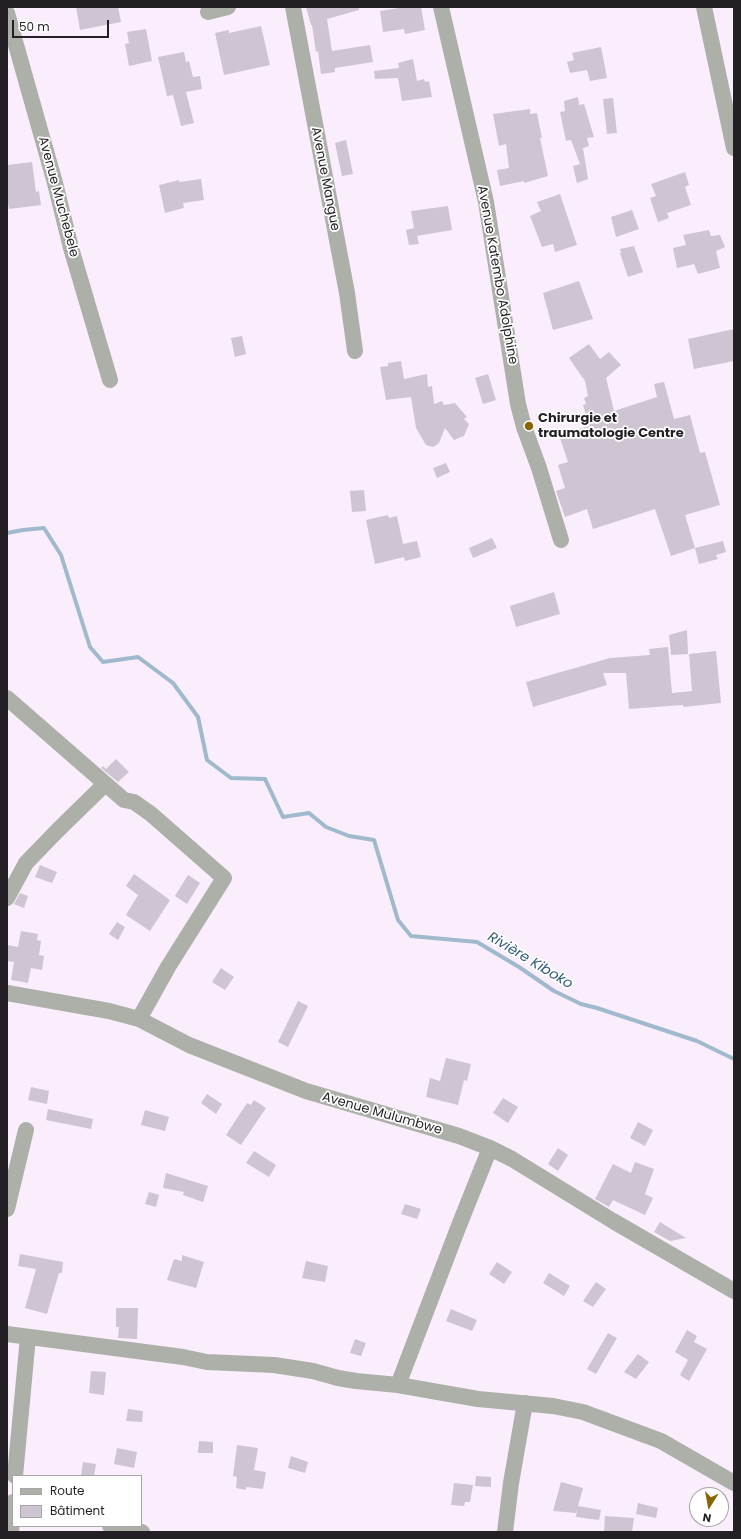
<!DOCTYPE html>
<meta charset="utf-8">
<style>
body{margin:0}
#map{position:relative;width:741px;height:1539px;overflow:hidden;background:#faeefd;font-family:Poppins,sans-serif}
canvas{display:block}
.frame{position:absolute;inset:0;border:8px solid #231f24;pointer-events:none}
.legend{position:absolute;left:12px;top:1475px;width:130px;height:52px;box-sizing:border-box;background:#fff;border:1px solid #a7a5a7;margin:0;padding:5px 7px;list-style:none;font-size:12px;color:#231f24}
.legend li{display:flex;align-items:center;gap:8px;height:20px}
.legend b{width:20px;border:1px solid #a7a5a7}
.north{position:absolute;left:689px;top:1487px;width:40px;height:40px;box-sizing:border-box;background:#fff;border:1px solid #a7a5a7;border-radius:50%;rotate:191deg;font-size:11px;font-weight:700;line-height:16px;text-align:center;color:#231f24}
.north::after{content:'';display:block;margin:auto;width:14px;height:18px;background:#876600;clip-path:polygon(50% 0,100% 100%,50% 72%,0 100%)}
.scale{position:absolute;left:12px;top:20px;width:97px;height:18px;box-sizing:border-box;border:2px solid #231f24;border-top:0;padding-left:5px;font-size:12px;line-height:14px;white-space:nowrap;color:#231f24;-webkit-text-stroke:3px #fff;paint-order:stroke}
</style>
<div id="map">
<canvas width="741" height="1539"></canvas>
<div class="frame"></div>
<ul class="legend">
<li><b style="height:5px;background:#acb0a9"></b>Route</li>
<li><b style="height:11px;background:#cfc4d2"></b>Bâtiment</li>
</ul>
<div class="north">N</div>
<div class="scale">50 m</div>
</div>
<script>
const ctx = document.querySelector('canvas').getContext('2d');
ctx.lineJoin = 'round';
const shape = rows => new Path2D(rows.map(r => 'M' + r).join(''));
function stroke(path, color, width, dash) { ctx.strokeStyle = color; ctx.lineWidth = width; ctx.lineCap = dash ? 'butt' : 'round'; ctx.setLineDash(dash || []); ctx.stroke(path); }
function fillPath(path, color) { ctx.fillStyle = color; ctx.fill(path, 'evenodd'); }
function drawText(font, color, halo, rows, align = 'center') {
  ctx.font = font + ' Poppins,sans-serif'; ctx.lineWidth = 3.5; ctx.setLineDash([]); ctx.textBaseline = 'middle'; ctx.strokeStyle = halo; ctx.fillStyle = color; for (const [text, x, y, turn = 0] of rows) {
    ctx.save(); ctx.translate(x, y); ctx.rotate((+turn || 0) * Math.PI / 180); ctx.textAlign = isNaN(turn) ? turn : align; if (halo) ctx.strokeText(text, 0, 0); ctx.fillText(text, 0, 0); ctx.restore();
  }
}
stroke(shape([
 [7,533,23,530,44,528,61,555,90,647,103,662,138,657,173,683,198,717,207,760,231,778,265,779,283,817,309,813,326,827,349,836,374,840,398,920,411,936,477,942,519,967,554,991,581,1004,597,1008,697,1041,734,1059]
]), '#a0b9cd', 4);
fillPath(shape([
 [76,7,118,7,121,22,80,30],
 [306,7,359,7,359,10,327,19,332,51,370,45,373,62,335,68,335,72,321,74,318,51,316,52,312,25,311,25],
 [405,7,421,7,425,30,405,34,404,29,383,32,380,11],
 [261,26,270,65,224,75,215,33,229,30,229,33],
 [146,29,152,61,129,66,125,44,129,43,127,32],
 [601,47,607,78,590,81,587,70,570,73,567,62,574,60,572,53],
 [184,52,186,62,189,61,193,77,200,76,202,89,186,92,194,123,181,126,173,95,167,96,158,57],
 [413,59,417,81,424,79,425,82,429,81,432,97,402,101,398,78,375,79,374,71,399,68,398,63],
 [578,97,579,105,584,104,594,137,587,138,589,146,583,148,588,179,577,183,573,166,580,164,571,140,566,141,560,112,565,111,564,101],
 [613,98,617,133,607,134,603,99],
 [530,109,530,114,537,113,542,138,540,138,548,176,524,183,524,181,500,186,497,170,509,168,506,144,499,146,493,114],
 [346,140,353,174,342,176,335,143],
 [32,162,36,192,39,191,41,205,9,209,7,198,7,165],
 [685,172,689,185,685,187,691,205,667,213,669,218,658,222,650,198,656,196,651,184],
 [201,179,204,200,183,203,184,208,165,213,159,185,179,180,179,182],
 [560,194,577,245,555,252,553,244,542,247,530,216,541,211,537,202],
 [448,206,452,230,417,236,419,244,409,245,406,230,414,228,411,211],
 [632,210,639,229,616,237,611,217],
 [709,230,711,236,720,235,725,247,716,251,720,268,698,274,694,264,677,268,673,248,686,245,683,235],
 [634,246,643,272,628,277,620,253,621,253,620,249],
 [579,281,593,319,553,330,543,293],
 [734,329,734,361,694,369,688,339],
 [242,336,246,354,235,357,231,338],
 [589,344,600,359,609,352,621,365,606,378,614,411,657,397,654,384,664,382,674,419,690,415,700,453,705,452,720,505,685,515,695,548,671,556,655,509,593,529,587,509,565,517,556,491,565,488,558,465,568,462,559,435,589,426,583,405,586,404,584,398,588,396,585,381,569,358],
 [401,361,404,379,427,374,428,387,432,386,434,404,442,401,444,405,455,403,467,417,464,419,469,424,464,436,454,440,445,428,439,443,433,447,426,445,416,428,411,397,386,400,380,367,388,366,388,363],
 [488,374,496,400,483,404,475,378],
 [446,463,450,472,437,478,433,468],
 [364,490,366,511,352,512,350,491],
 [388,515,389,518,397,516,403,544,417,541,421,557,405,561,404,557,375,564,366,520],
 [492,538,497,548,473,558,469,548],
 [723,541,726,552,716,555,718,559,699,564,695,548],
 [554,592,560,614,516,627,510,606],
 [687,630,688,654,671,655,669,635],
 [668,647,672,693,692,691,689,654,716,651,721,703,683,707,683,705,629,709,626,673,603,673,607,685,533,707,526,682,610,658,650,655,649,649],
 [116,759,129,772,118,782,101,768,103,766,106,769],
 [40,865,57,872,52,883,35,877],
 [134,874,170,900,150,931,126,915,138,895,126,886],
 [188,875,200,883,187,904,175,896],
 [20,893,28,896,24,908,14,904],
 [117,922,125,927,118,940,109,934],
 [21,931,38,934,37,940,41,941,39,955,44,956,42,970,31,968,28,983,11,980,14,962,7,961,7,945,18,947],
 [221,968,234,977,225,990,212,982],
 [298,1001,308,1006,288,1047,278,1042],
 [446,1058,471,1064,467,1081,464,1080,458,1105,426,1097,430,1078,440,1081],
 [31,1087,49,1091,47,1104,28,1100],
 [207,1094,222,1104,216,1114,201,1103],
 [503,1098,518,1107,508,1123,493,1113],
 [254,1100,266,1108,241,1145,226,1135,247,1103,251,1105],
 [48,1109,93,1119,91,1129,46,1120],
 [145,1110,169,1117,165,1131,141,1125],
 [638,1122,653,1130,645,1146,630,1138],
 [558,1148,568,1155,558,1171,548,1164],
 [254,1151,276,1165,269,1177,246,1163],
 [635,1162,654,1169,645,1194,653,1198,645,1215,613,1200,609,1207,595,1199,613,1164,631,1173],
 [166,1173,208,1186,203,1202,183,1195,184,1192,163,1188],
 [149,1192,159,1195,156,1207,145,1204],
 [405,1204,421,1209,417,1219,401,1214],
 [660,1222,686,1238,670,1241,654,1232],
 [20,1254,63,1262,62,1273,59,1273,47,1314,25,1308,36,1269,18,1266],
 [182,1255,204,1262,196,1288,167,1280,174,1259,182,1261],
 [306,1261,328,1266,325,1282,302,1278],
 [497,1262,512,1272,504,1284,489,1274],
 [549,1273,570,1286,564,1296,543,1283],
 [596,1282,606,1289,593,1307,583,1301],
 [116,1308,138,1308,137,1339,118,1338,119,1327,116,1327],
 [451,1309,477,1320,472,1331,446,1321],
 [687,1330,697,1336,694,1342,707,1349,689,1381,680,1375,688,1360,675,1352],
 [608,1333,617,1338,596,1374,587,1369],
 [355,1339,366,1343,361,1356,350,1353],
 [638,1354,649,1362,636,1379,624,1372],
 [91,1371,106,1372,104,1395,89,1393],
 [128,1409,143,1411,142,1422,126,1421],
 [199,1441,213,1442,213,1453,198,1453],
 [237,1445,258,1448,254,1470,266,1472,263,1489,246,1487,246,1490,236,1488,237,1477,233,1476],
 [117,1448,137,1452,134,1468,114,1464],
 [291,1456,308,1462,305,1473,288,1468],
 [83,1462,96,1464,94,1476,81,1476],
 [476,1476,491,1477,491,1487,475,1486],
 [561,1482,583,1488,578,1506,601,1510,599,1520,576,1517,577,1509,576,1513,553,1511],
 [454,1483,473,1485,470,1502,465,1502,464,1506,451,1505],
 [638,1503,658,1508,656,1518,636,1514],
 [605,1516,634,1518,632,1532,604,1532]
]), '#cfc4d2');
stroke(shape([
 [293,7,347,293,355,351],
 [441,7,486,202,518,404,524,427,539,468,561,540],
 [704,7,734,148],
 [208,12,228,7],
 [7,13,55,183,71,248,110,380],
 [7,698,124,800,134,802,151,814,224,878,168,967,139,1019],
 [7,898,26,863,57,831,105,784],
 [7,993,109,1011,139,1019,189,1045,306,1091,459,1136,490,1148,512,1159,613,1221,734,1291],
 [7,1209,26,1130],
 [7,1334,183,1357,207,1362,274,1365,313,1371,338,1378,356,1381,398,1385,478,1399,553,1406,583,1412,661,1441,734,1483],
 [398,1385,458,1228,490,1148],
 [15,1476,28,1337],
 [110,1526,142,1532],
 [11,1532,13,1502],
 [505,1532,511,1483,525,1403]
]), '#acb0a9', 16);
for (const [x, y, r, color] of [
 [529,426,5,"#876600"]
]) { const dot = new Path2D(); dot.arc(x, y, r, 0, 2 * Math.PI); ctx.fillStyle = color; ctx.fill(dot); stroke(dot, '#fff', 1.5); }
drawText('13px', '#231f24', '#fff', [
 ["Avenue Mangue",325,179,79],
 ["Avenue Muchebele",58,197,75],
 ["Avenue Katembo Adolphine",497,275,80],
 ["Avenue Mulumbwe",382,1114,16]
]);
drawText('bold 13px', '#231f24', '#fff', [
 ["Chirurgie et",538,419],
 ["traumatologie Centre",538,434]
], 'left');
drawText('italic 14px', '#305b7a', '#fff', [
 ["Rivière Kiboko",530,961,31]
]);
</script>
